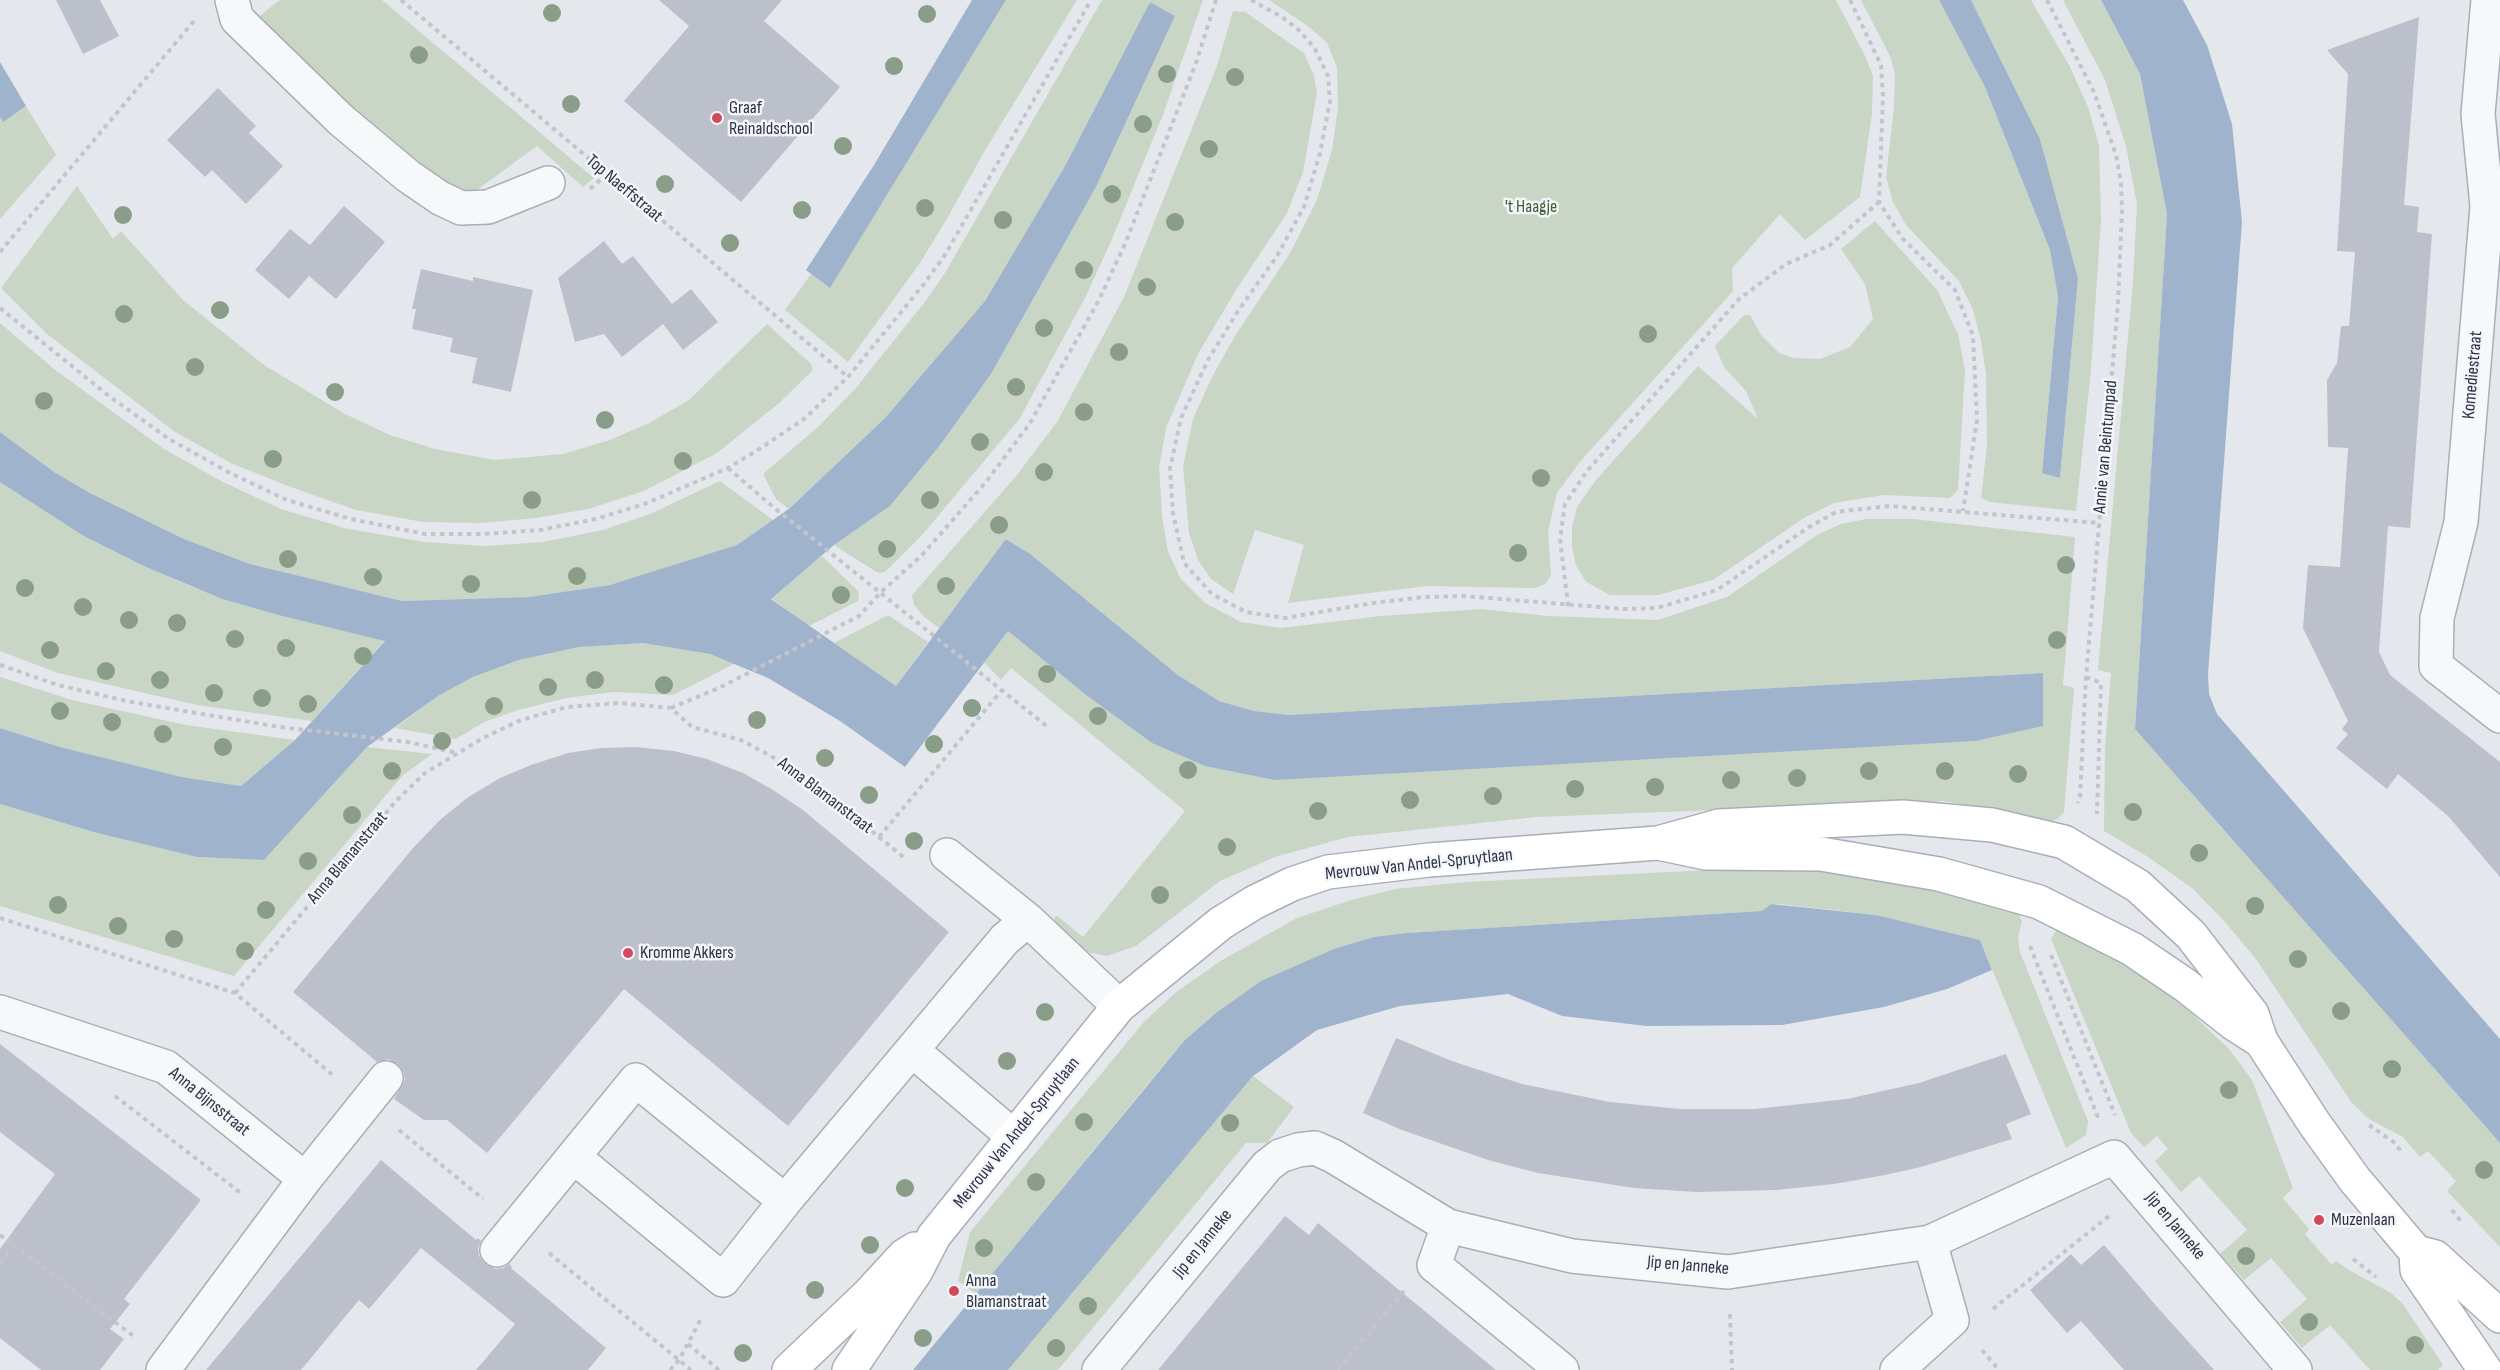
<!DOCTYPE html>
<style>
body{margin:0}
canvas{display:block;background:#e4e7ec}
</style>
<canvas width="2500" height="1370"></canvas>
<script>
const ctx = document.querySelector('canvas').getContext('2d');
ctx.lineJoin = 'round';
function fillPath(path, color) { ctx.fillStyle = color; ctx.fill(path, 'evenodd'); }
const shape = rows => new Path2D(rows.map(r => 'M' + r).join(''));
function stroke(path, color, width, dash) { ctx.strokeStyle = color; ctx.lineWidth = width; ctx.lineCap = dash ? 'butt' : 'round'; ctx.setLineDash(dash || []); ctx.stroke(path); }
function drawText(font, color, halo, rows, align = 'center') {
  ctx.font = font + ' "Sofia Sans Condensed",sans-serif'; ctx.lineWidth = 5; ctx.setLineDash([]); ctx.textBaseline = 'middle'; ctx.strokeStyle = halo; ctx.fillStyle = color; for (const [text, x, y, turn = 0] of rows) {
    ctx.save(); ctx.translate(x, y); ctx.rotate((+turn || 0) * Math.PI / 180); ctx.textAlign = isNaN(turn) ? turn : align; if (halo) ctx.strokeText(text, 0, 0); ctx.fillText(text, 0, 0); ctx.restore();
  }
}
fillPath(shape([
 [280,0,382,0,594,178,583,187,537,146,470,195,420,175,257,18],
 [1006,0,1077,0,984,152,948,217,920,263,848,362,785,310,811,274,830,287],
 [1102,0,1203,0,1164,112,1112,239,1086,296,1020,418,923,534,885,572,878,573,834,545,890,506,941,444,991,374,1096,187,1175,16,1150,2,1065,166,985,301,885,418,789,509,776,499,764,476,764,473,818,427,855,389,924,303,945,273],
 [1269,0,1836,0,1864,54,1873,76,1872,113,1860,197,1805,240,1780,214,1732,268,1733,291,1579,463,1557,493,1548,531,1551,575,1545,584,1535,588,1427,586,1288,603,1304,545,1255,530,1233,594,1211,579,1198,560,1189,533,1183,467,1193,419,1212,377,1235,336,1290,253,1317,200,1332,150,1338,108,1337,67,1327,43,1308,26],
 [1861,0,1939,0,1985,87,2050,250,2058,297,2042,472,2060,478,2078,278,2040,139,1971,0,2031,0,2070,67,2088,107,2099,145,2101,219,2091,370,2076,511,1990,502,1981,498,1987,446,1986,374,1981,341,1973,310,1959,281,1906,225,1893,202,1886,177,1894,108,1895,73,1890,56],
 [2063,0,2101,0,2140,74,2167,214,2135,729,2500,1143,2500,1247,2447,1191,2456,1181,2428,1151,2420,1157,2403,1137,2369,1119,2352,1103,2256,959,2225,922,2192,888,2148,857,2104,831,2105,747,2111,673,2098,670,2133,282,2137,204,2126,146,2105,80],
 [1233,11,1245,12,1304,53,1314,76,1317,93,1303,172,1287,213,1236,290,1198,354,1166,428,1159,467,1162,516,1168,551,1180,578,1205,603,1241,622,1281,628,1381,616,1481,609,1548,616,1658,620,1727,597,1817,535,1841,524,1866,519,1913,519,2075,537,2063,685,2074,688,2064,812,2059,818,2050,822,1944,801,1537,817,1348,837,1275,857,1220,881,1136,946,1107,956,1082,951,1052,926,1056,915,1083,937,1185,811,1011,668,1001,680,984,662,1008,631,1086,695,1152,743,2043,673,1288,715,1254,711,1219,701,1178,675,1029,553,1007,539,939,628,924,617,914,605,912,595,1017,475,1057,422,1124,297,1217,66],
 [26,106,56,155,0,219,0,117,3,121],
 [77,186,113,239,121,231,183,300,264,365,345,414,390,435,435,449,495,460,563,454,610,440,649,423,689,400,767,324,811,364,813,370,778,404,717,453,644,491,588,509,536,518,481,523,423,522,356,510,288,486,233,464,175,432,47,334,1,288],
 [1875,221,1937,290,1958,334,1965,370,1958,490,1950,498,1884,495,1834,503,1804,518,1713,580,1658,595,1610,595,1586,582,1576,565,1572,547,1572,527,1577,507,1596,480,1698,366,1758,419,1746,391,1724,367,1715,346,1743,316,1750,315,1761,335,1779,353,1794,358,1820,359,1850,347,1873,319,1865,284,1841,249],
 [0,323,54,369,164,449,223,482,281,509,348,529,425,542,485,546,543,542,603,530,650,514,720,481,773,520,737,545,690,562,610,585,529,597,402,601,317,581,250,564,184,539,90,493,54,472,0,432],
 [0,482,82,535,180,582,222,599,282,616,385,640,312,721,197,705,58,673,0,651],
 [822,556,859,592,858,601,809,626,771,598],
 [888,615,928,642,896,686,834,643],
 [643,643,710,654,736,663,673,695,614,692,566,698,518,710,484,722,456,739,395,728,438,696,473,677,519,660,579,647],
 [0,677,72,700,186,725,295,740,241,786,182,777,60,747,0,728],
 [367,747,432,754,402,776,234,976,0,906,0,804,97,833,197,857,264,860],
 [1791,866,1910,879,2018,913,2022,922,2018,937,2020,952,2088,1121,2086,1135,2066,1148,1980,940,1876,915,1780,904,1771,904,1763,911,1406,933,1374,937,1261,981,1217,1012,1184,1041,1146,1086,976,1294,958,1281,970,1232,1144,1022,1176,992,1222,960,1297,918,1351,900,1395,889,1466,882],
 [2058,928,2120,961,2172,995,2229,1049,2252,1080,2293,1188,2283,1198,2309,1229,2305,1234,2332,1265,2336,1261,2349,1270,2391,1293,2403,1304,2443,1365,2438,1370,2370,1370,2330,1325,2302,1348,2280,1322,2307,1299,2271,1258,2244,1280,2220,1254,2247,1230,2199,1176,2181,1192,2155,1161,2168,1149,2157,1136,2144,1147,2131,1133,2051,939],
 [1253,1076,1294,1107,1267,1143,1246,1143,1058,1370,1008,1370]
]), '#c9d6c5');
fillPath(shape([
 [972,0,1006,0,830,288,806,270,874,165],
 [1939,0,1971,0,2040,139,2078,278,2060,478,2042,473,2058,297,2050,250,1985,87],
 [2101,0,2183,0,2207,45,2232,124,2242,222,2208,674,2209,694,2217,714,2500,1039,2500,1143,2135,729,2167,214,2140,74],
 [1150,2,1175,16,1096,187,991,374,941,444,890,506,834,545,771,599,896,686,1006,539,1029,553,1178,675,1219,701,1254,711,1288,715,2043,673,2043,726,1975,741,1275,780,1205,766,1152,743,1086,695,1008,631,905,767,840,721,768,678,710,654,643,643,579,647,519,660,473,677,438,696,367,747,264,860,197,857,97,833,0,804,0,728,60,747,182,777,241,786,295,740,385,641,282,616,222,599,146,567,82,535,0,482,0,432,54,472,90,493,184,539,250,564,402,601,529,597,610,585,737,545,790,508,885,418,985,301,1065,166],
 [0,62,26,106,3,122,0,117],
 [1771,904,1876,915,1980,940,1992,970,1947,989,1884,1007,1782,1025,1646,1026,1562,1016,1508,994,1400,1006,1317,1030,1253,1076,1008,1370,913,1370,1184,1041,1217,1012,1261,981,1334,949,1374,937,1406,933,1762,911]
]), '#9fb4cc');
fillPath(shape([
 [56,0,100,0,119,36,83,54],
 [659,0,782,0,764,21,840,87,741,202,624,101,689,26],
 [2419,17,2404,205,2419,207,2417,232,2432,234,2410,528,2388,526,2379,652,2390,675,2500,762,2500,877,2448,816,2398,774,2387,789,2336,748,2348,734,2342,729,2348,721,2303,628,2308,565,2340,567,2348,448,2328,447,2327,380,2337,363,2341,326,2349,326,2355,252,2337,251,2348,74,2327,50],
 [218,88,256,126,249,133,283,166,246,204,212,170,205,177,167,140],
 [344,206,385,242,336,299,309,276,289,299,255,270,290,229,310,245],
 [604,241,622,264,633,256,672,304,691,289,718,322,683,350,663,324,622,357,604,334,575,342,558,278],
 [421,269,473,281,473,277,533,290,511,392,472,383,477,358,450,352,453,338,412,329,416,309,412,309],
 [636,747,674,751,707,759,743,773,773,790,803,810,949,932,788,1126,624,989,487,1153,447,1120,424,1120,394,1099,405,1080,403,1071,398,1064,388,1059,377,1062,293,992,414,847,440,820,467,798,500,778,531,765,568,753,601,748],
 [1396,1038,1452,1061,1522,1084,1610,1102,1680,1109,1755,1109,1847,1099,1919,1083,2006,1054,2031,1114,2006,1124,2012,1139,1921,1167,1885,1175,1834,1184,1776,1190,1696,1192,1634,1188,1538,1173,1488,1160,1402,1130,1363,1113],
 [0,1044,201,1200,124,1299,130,1304,110,1329,124,1339,100,1370,41,1370,0,1338,0,1249,55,1174,0,1132],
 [381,1160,476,1240,478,1238,481,1241,478,1248,479,1256,485,1264,495,1269,503,1268,509,1264,512,1267,511,1268,606,1348,588,1370,476,1370,515,1324,421,1248,369,1309,359,1300,301,1370,206,1370],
 [1285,1216,1309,1235,1318,1223,1496,1370,1158,1370],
 [2104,1245,2158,1308,2214,1370,2124,1370,2081,1321,2067,1333,2030,1290,2071,1254,2081,1265]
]), '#bbc0ca');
const street = shape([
 [232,0,237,19,341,120,408,176,440,198,461,208,488,207,548,183],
 [2488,0,2478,114,2487,206,2461,522,2437,618,2436,666,2500,716],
 [947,855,1028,920,1119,1006],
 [0,1012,166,1067,305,1179,163,1370],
 [913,1051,1014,1137],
 [574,1157,723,1280,785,1201,1005,939,1028,920],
 [305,1179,386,1078],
 [1448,1226,1434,1265,1562,1370],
 [497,1250,636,1080,785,1201],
 [1099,1370,1267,1166,1280,1156,1298,1150,1315,1148,1333,1156,1448,1226,1572,1256,1728,1272,1930,1242,2114,1157,2295,1370],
 [1897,1370,1952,1320,1930,1242]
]);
const secondary = shape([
 [1663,844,1706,853,1821,854,1939,874,2039,902,2132,949,2185,985,2233,1023,2261,1041],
 [2416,1252,2435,1257,2500,1316],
 [789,1370,868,1295,904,1256,915,1249],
 [849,1370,916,1271,934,1236,1119,1006,1221,923,1255,902,1292,884,1328,872,1429,860,1658,843,1719,826,1903,817,1992,825,2064,842,2138,886,2191,935,2252,1014,2261,1041,2314,1123,2355,1180,2416,1252,2417,1270,2485,1370]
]);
stroke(street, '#a9aeb7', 36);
stroke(secondary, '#a9aeb7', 36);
stroke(shape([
 [401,0,848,377],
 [1251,0,1282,17,1300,31,1315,49,1328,76,1330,101,1320,153,1304,207,1277,256,1238,311,1208,360,1181,418,1170,468,1173,513,1184,563,1212,594,1246,612,1285,618,1373,603,1424,597,1464,596,1624,609,1657,608,1717,590,1809,527,1836,512,1889,506,2100,523],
 [1850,0,1881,65,1883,96,1879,202,1903,239,1955,290,1973,336,1977,420,1963,511],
 [2047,0,2094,92,2116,155,2121,183,2122,211,2118,303,2086,677,2080,796,2078,803],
 [590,189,607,174],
 [0,252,194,21],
 [0,308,109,396,169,439,230,473,287,500,351,519,425,534,484,534,540,530,596,519,647,503,728,468,761,448,804,419,848,377,924,284,945,255,1091,0],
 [728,468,772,506,1049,728],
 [1568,606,1560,539,1565,504,1587,471,1739,299,1786,264,1830,245,1879,202],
 [0,665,58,685,131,702,280,727,408,742,458,753],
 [2086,677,2101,683,2097,814],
 [671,708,719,688,859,616,880,593,922,555,986,482,1030,423,1099,300,1125,244,1196,63,1216,0],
 [879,837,1002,690],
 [0,918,235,993,335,1077],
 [2030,946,2099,1120],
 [2051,955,2115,1115],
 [235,993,396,801,425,773,483,738,521,720,567,707,619,703,671,708,692,727,741,740,795,769,906,859],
 [115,1096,242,1194],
 [2369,1125,2395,1143,2402,1153],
 [399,1130,483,1199],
 [2452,1210,2463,1224],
 [0,1235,136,1338],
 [549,1253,691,1370],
 [2353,1259,2376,1277],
 [0,1263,14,1245],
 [1993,1309,2109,1216],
 [1730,1314,1732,1370],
 [688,1344,719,1370],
 [1982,1350,1999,1370],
 [670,1370,679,1360,702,1317],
 [1338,1370,1404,1291]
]), '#c2c5cb', 4, [4.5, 4.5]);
stroke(street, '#f7f8fa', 33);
stroke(secondary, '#fff', 33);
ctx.fillStyle = '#899d89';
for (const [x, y] of [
 [552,13],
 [927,14],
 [419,55],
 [894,66],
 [1167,74],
 [1235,77],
 [571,104],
 [1143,124],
 [843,146],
 [1209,149],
 [665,184],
 [1112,194],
 [925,208],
 [802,210],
 [123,215],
 [1003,220],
 [1175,222],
 [730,243],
 [1084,270],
 [1147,287],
 [220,310],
 [124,314],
 [1044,328],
 [1648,334],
 [1119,352],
 [195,367],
 [1016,387],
 [335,392],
 [44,401],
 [1084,412],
 [605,420],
 [980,442],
 [273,459],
 [683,461],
 [1044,472],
 [1541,478],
 [532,500],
 [930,500],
 [999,525],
 [887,549],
 [1518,553],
 [288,559],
 [2066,565],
 [577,576],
 [373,577],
 [471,584],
 [946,586],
 [25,588],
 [841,595],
 [83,607],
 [129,620],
 [177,623],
 [235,639],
 [2057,640],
 [286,648],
 [50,650],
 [363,656],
 [106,671],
 [1047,674],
 [160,680],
 [595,680],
 [664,685],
 [548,687],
 [214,693],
 [262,698],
 [308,704],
 [494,706],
 [972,708],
 [60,711],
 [1098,716],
 [757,720],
 [112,722],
 [163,734],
 [442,741],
 [934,744],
 [223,747],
 [825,758],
 [1188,770],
 [392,771],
 [1869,771],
 [1945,771],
 [2018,774],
 [1797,778],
 [1731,780],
 [1655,787],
 [1575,789],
 [869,795],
 [1493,796],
 [1410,800],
 [1318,811],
 [2133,812],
 [352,815],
 [914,841],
 [1227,847],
 [2199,853],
 [308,861],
 [1160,895],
 [58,905],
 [2255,906],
 [266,910],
 [118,926],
 [174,939],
 [245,951],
 [2298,959],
 [2341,1011],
 [1045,1012],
 [1007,1061],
 [2392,1069],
 [2229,1090],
 [1084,1122],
 [1230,1123],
 [2484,1170],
 [1036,1182],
 [905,1188],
 [870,1245],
 [984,1248],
 [2246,1256],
 [815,1290],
 [1088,1306],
 [2309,1322],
 [923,1338],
 [2415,1345],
 [1056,1348],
 [743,1353]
]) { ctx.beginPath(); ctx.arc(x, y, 9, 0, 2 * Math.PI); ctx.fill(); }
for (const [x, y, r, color] of [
 [717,118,6,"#d1495b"],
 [628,953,6,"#d1495b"],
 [2319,1220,6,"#d1495b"],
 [954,1291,6,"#d1495b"]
]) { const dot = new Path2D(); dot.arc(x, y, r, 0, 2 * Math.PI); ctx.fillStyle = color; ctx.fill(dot); stroke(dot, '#f4f6f9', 2); }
drawText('18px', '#2b3445', '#f4f6f9', [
 ["Graaf",729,108],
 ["Reinaldschool",729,129],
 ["Kromme Akkers",640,953],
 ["Muzenlaan",2331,1220],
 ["Anna",966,1281],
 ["Blamanstraat",966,1302]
], 'left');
drawText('18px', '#2b3445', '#f4f6f9', [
 ["Top Naeffstraat",624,189,40],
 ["Komediestraat",2473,375,-85],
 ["Annie van Beintumpad",2106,447,-85],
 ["Anna Blamanstraat",825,796,37],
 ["Anna Blamanstraat",348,858,-50],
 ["Mevrouw Van Andel-Spruytlaan",1419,865,-6],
 ["Anna Bijnsstraat",209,1102,39],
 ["Mevrouw Van Andel-Spruytlaan",1017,1133,-51],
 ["Jip en Janneke",2175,1226,50],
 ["Jip en Janneke",1203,1244,-51],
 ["Jip en Janneke",1688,1266,5]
]);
drawText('18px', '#3f6138', '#f4f6f9', [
 ["'t Haagje",1531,207]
]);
</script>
